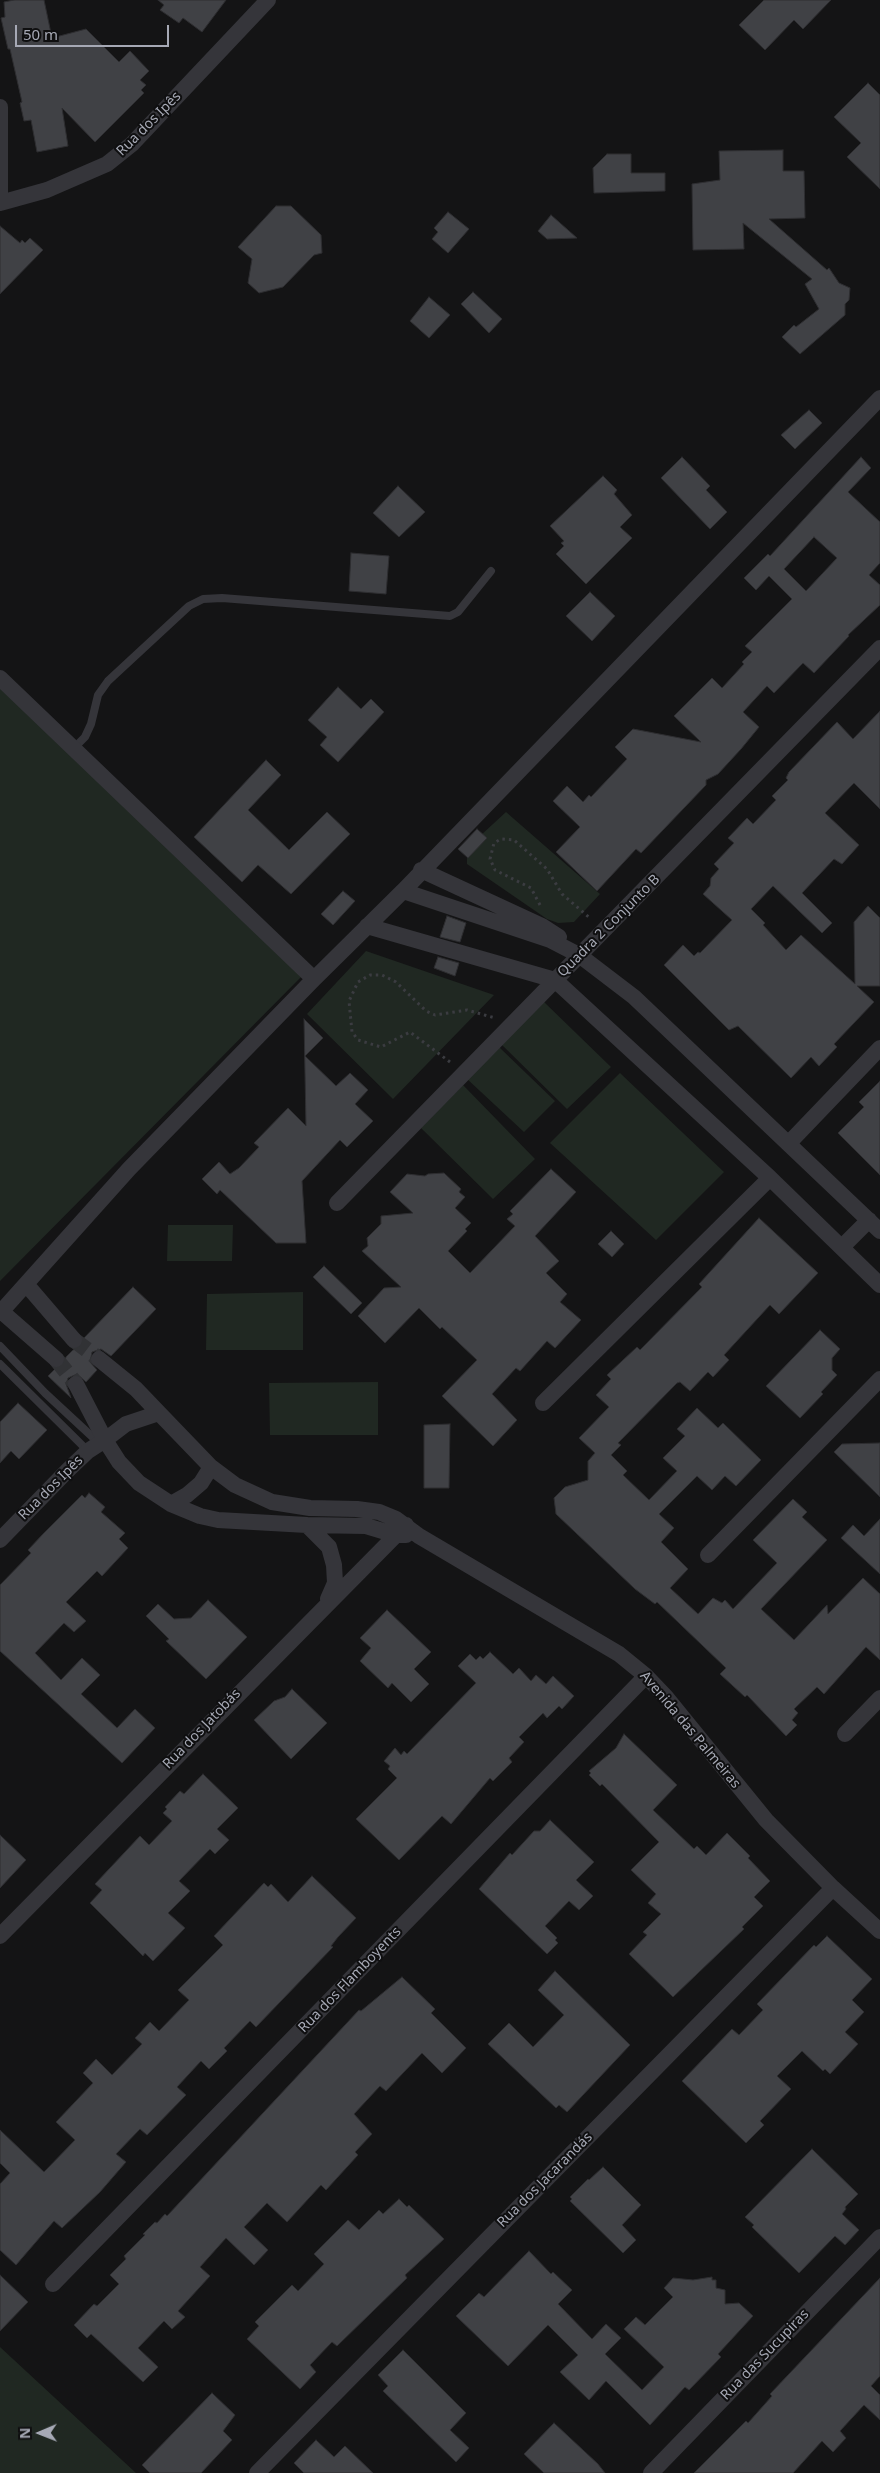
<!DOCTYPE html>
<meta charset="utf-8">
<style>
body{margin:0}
#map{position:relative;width:880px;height:2473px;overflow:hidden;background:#141415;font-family:"Noto Sans",sans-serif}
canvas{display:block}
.north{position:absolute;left:15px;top:2408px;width:50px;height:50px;-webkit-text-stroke:4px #0f0f10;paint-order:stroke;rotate:269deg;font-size:14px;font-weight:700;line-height:20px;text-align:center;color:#a6a9b5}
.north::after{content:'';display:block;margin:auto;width:18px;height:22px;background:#a6a9b5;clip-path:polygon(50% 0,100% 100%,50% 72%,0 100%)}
.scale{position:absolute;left:15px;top:25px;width:154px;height:22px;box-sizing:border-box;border:2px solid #a6a9b5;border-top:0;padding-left:6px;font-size:15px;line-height:18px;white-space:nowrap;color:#a6a9b5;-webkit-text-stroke:4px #0f0f10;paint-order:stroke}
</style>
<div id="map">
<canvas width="880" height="2473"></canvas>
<div class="north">N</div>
<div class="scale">50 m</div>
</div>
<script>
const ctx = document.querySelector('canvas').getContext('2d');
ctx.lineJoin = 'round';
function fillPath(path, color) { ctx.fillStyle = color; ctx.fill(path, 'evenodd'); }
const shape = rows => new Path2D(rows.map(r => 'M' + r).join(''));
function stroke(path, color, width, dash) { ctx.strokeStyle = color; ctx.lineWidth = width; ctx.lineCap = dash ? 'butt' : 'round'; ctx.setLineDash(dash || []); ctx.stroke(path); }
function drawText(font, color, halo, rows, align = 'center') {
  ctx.font = font + ' "Noto Sans",sans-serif'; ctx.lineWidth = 4; ctx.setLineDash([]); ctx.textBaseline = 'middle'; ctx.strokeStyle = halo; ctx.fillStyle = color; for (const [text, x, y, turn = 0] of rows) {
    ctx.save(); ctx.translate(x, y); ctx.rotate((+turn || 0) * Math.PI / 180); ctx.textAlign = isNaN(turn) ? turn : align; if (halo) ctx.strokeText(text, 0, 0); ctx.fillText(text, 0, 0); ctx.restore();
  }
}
fillPath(shape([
 [0,684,305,973,0,1281],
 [506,812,600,894,574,922,558,923,547,919,467,864,467,848],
 [366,951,494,995,393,1099,307,1014],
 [543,1001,611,1067,567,1109,501,1044],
 [499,1047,555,1101,524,1132,466,1078],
 [620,1073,724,1172,656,1240,550,1143],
 [463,1085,535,1159,493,1199,421,1128],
 [168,1225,233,1225,232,1261,167,1261],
 [303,1292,303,1350,206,1350,207,1294],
 [378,1382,378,1435,270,1435,269,1383],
 [0,2347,136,2473,0,2473]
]), '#202822');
const building = shape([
 [14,0,44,0,52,38,86,29,119,62,130,51,149,71,140,80,146,85,141,90,144,93,95,142,62,108,68,146,37,152,31,120,24,121,20,103,22,102,10,49,8,49,1,18,5,17,4,2,14,0],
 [158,0,226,0,202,32,183,18,179,23,160,10,164,5,158,0],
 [764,0,831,0,803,29,794,20,765,50,739,25,764,0],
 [868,83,880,95,880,189,847,157,861,143,834,117,868,83],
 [783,150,783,171,804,171,805,218,769,219,827,270,829,268,839,283,850,288,849,300,845,304,845,315,800,354,782,337,794,325,796,327,819,309,805,284,812,279,743,223,744,249,693,250,692,184,720,180,719,151,783,150],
 [607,154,631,154,631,173,665,173,665,191,594,193,593,168,607,154],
 [276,206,291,206,321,235,322,253,314,255,283,287,259,293,248,283,252,259,238,247,276,206],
 [448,212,469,229,448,253,432,239,438,232,434,228,448,212],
 [551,215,577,238,547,239,538,231,551,215],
 [0,226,20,243,22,240,25,243,30,238,43,250,0,294,0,226],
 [473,292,502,319,489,333,461,304,473,292],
 [429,297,450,315,429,338,410,321,429,297],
 [809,410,822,423,795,449,781,435,809,410],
 [682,457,710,486,706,490,727,512,710,529,661,478,682,457],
 [861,457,871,468,848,492,880,522,880,563,869,575,880,585,880,605,848,635,849,636,814,673,803,663,774,693,767,686,743,712,759,727,741,749,718,774,706,780,706,785,641,853,636,849,597,891,556,852,580,827,553,801,567,786,583,802,589,795,591,797,627,759,615,747,633,729,701,742,674,716,712,678,722,688,744,664,742,662,752,652,745,646,792,599,769,576,756,590,744,578,768,554,770,556,861,457],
 [814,537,837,558,806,591,784,569,814,537],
 [603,476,617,490,614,494,632,515,620,527,632,538,586,584,556,554,564,546,561,543,564,541,550,526,603,476],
 [398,486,425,512,399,537,373,513,398,486],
 [351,553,389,556,386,594,349,591,351,553],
 [590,592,615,616,592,641,566,616,590,592],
 [338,687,361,709,371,699,384,712,338,762,320,745,327,737,308,720,338,687],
 [880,711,880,809,854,783,825,813,859,845,842,864,834,859,802,893,832,923,822,933,773,886,751,909,765,923,763,925,786,950,801,935,855,984,854,922,868,906,880,918,880,986,857,986,874,1002,834,1044,837,1047,819,1066,811,1057,791,1078,738,1026,729,1030,664,965,683,945,694,956,698,952,700,953,732,920,703,894,710,886,711,878,719,869,714,864,734,843,728,838,747,818,753,824,776,800,772,796,788,780,786,778,789,772,837,722,853,739,880,711],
 [266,760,281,775,248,810,289,850,327,812,350,834,291,894,258,865,242,882,194,837,266,760],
 [477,829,487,838,468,858,458,849,477,829],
 [343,891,355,901,333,925,321,914,343,891],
 [447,916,466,923,460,942,440,937,447,916],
 [438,957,459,963,455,976,434,968,438,957],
 [304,1019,323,1038,305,1056,336,1086,350,1073,368,1090,355,1104,373,1121,347,1147,340,1140,302,1181,306,1243,276,1243,220,1190,217,1194,202,1179,219,1162,230,1174,239,1168,259,1147,254,1143,288,1108,306,1126,304,1019],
 [880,1081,880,1175,838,1133,864,1107,859,1102,880,1081],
 [551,1169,576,1192,535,1236,559,1261,546,1273,567,1294,560,1302,581,1320,555,1348,547,1341,520,1371,516,1368,492,1394,517,1420,493,1446,442,1396,477,1360,442,1327,440,1329,419,1308,385,1343,358,1316,384,1288,401,1287,362,1251,368,1246,367,1238,381,1224,381,1216,413,1213,390,1192,407,1174,425,1176,428,1174,444,1173,461,1189,459,1192,465,1197,455,1208,471,1223,465,1229,467,1231,448,1251,470,1273,515,1226,507,1219,513,1214,510,1211,551,1169],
 [759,1218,818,1273,779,1314,770,1305,724,1355,729,1360,713,1377,708,1372,690,1391,680,1382,677,1383,618,1443,621,1445,611,1455,627,1471,623,1475,649,1500,677,1471,663,1458,685,1436,677,1429,697,1408,718,1428,723,1423,761,1460,736,1486,725,1476,712,1490,697,1476,659,1514,674,1528,661,1542,688,1569,670,1588,698,1614,713,1598,722,1603,725,1600,733,1609,777,1563,753,1540,793,1499,807,1512,802,1517,827,1540,761,1609,794,1640,827,1605,828,1614,863,1578,880,1594,880,1660,866,1647,824,1694,817,1687,794,1709,798,1713,792,1720,797,1725,786,1736,747,1695,745,1697,720,1674,726,1668,657,1602,655,1604,635,1589,556,1514,554,1498,565,1487,588,1480,588,1461,595,1453,579,1438,609,1407,596,1395,611,1379,607,1375,637,1347,640,1350,702,1287,699,1284,759,1218],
 [611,1231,624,1244,612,1257,598,1244,611,1231],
 [324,1266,362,1303,351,1314,313,1277,324,1266],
 [133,1287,156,1309,111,1356,101,1349,92,1352,90,1362,97,1370,86,1382,77,1374,68,1378,66,1384,71,1398,48,1376,55,1369,63,1366,66,1357,73,1350,81,1347,84,1338,133,1287],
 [820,1330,840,1349,832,1358,832,1370,837,1375,821,1392,823,1394,800,1418,766,1386,820,1330],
 [18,1403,47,1430,19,1459,11,1451,0,1463,0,1422,18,1403],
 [450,1424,449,1488,424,1488,424,1425,450,1424],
 [880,1443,880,1497,834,1452,842,1444,880,1443],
 [89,1493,105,1507,101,1512,125,1533,119,1539,128,1548,102,1576,97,1571,66,1602,86,1621,74,1632,64,1623,35,1653,61,1680,82,1658,100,1675,81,1694,117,1728,135,1709,155,1728,122,1763,0,1651,0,1585,31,1553,28,1550,43,1534,82,1495,85,1498,89,1493],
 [880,1519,880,1574,841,1538,853,1525,864,1536,880,1519],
 [208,1600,247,1637,206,1679,166,1641,169,1639,146,1616,158,1604,174,1619,191,1618,208,1600],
 [387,1610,431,1652,414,1669,429,1684,411,1702,392,1683,388,1688,360,1661,371,1648,360,1638,387,1610],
 [490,1652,513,1674,519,1668,531,1681,536,1675,546,1684,553,1676,574,1696,562,1709,559,1706,547,1718,543,1713,519,1737,524,1742,509,1758,512,1762,493,1781,490,1778,451,1824,442,1816,399,1860,356,1819,397,1778,388,1769,390,1766,384,1761,395,1748,401,1755,404,1751,407,1754,476,1683,458,1666,470,1654,476,1660,480,1656,483,1659,490,1652],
 [292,1689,327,1723,291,1759,254,1720,274,1701,285,1697,292,1689],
 [624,1734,677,1785,653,1810,694,1849,697,1846,706,1855,727,1833,750,1856,748,1858,770,1881,754,1897,763,1906,742,1927,744,1929,673,1997,629,1954,647,1935,643,1932,661,1914,648,1903,656,1894,631,1870,659,1842,602,1784,600,1786,589,1775,591,1773,589,1771,616,1748,624,1734],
 [203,1774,238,1808,217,1829,229,1840,215,1854,210,1849,179,1881,190,1891,168,1913,185,1928,153,1961,145,1953,143,1956,90,1903,102,1890,95,1884,140,1836,149,1845,172,1821,163,1813,167,1809,165,1807,180,1791,184,1794,203,1774],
 [550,1820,594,1862,576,1880,593,1896,579,1910,569,1901,545,1926,557,1938,555,1940,558,1943,547,1954,479,1889,510,1853,512,1855,534,1831,540,1831,550,1820],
 [0,1835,26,1860,0,1888,0,1835],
 [312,1876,356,1918,338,1937,331,1946,333,1947,256,2027,250,2021,224,2048,227,2051,209,2069,201,2061,177,2087,186,2095,147,2135,140,2129,116,2154,126,2162,100,2192,62,2228,54,2221,16,2265,0,2250,0,2184,10,2173,0,2163,0,2130,44,2172,75,2140,56,2122,93,2083,83,2073,96,2059,112,2075,142,2044,135,2038,150,2022,159,2031,189,2000,178,1990,223,1945,214,1936,264,1883,268,1887,271,1884,288,1902,312,1876],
 [827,1936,872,1979,852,2000,864,2012,845,2032,858,2044,830,2074,825,2069,823,2071,802,2051,777,2076,791,2089,760,2121,764,2125,746,2143,682,2081,732,2029,739,2035,763,2010,757,2004,814,1945,816,1947,827,1936],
 [555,1971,630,2045,567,2112,559,2105,556,2108,488,2044,509,2023,533,2047,564,2015,538,1990,555,1971],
 [402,1977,435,2009,431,2013,466,2048,442,2073,422,2053,386,2091,380,2086,354,2114,372,2134,355,2152,358,2155,326,2190,321,2185,287,2222,267,2203,244,2227,268,2250,254,2265,226,2238,200,2267,210,2276,178,2311,185,2317,172,2329,164,2321,138,2348,158,2367,143,2382,91,2334,87,2338,74,2325,94,2304,97,2306,119,2284,110,2275,126,2259,124,2256,145,2235,143,2234,155,2222,157,2223,165,2214,167,2216,359,2010,361,2011,402,1977],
 [812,2149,858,2194,845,2207,846,2209,842,2214,859,2230,845,2245,835,2236,799,2273,752,2227,754,2225,745,2217,812,2149],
 [603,2167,641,2205,622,2225,636,2240,623,2253,570,2201,572,2199,570,2197,588,2179,589,2180,603,2167],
 [399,2199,407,2207,409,2205,444,2239,405,2275,407,2278,337,2346,332,2342,310,2365,316,2372,300,2389,247,2339,259,2326,255,2322,292,2285,298,2291,324,2264,314,2254,348,2220,359,2230,379,2210,383,2214,399,2199],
 [529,2251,551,2274,553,2272,572,2290,558,2304,592,2339,606,2324,621,2338,605,2354,642,2390,664,2367,624,2329,636,2317,645,2325,673,2297,664,2288,673,2278,693,2280,712,2277,712,2280,716,2280,716,2288,725,2290,725,2304,739,2303,753,2316,718,2354,721,2357,689,2390,685,2387,650,2425,606,2381,589,2400,560,2372,578,2355,548,2325,508,2366,456,2316,479,2293,484,2297,529,2251],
 [0,2275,28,2302,0,2331,0,2275],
 [880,2278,880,2376,871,2386,880,2395,880,2420,864,2405,840,2431,846,2438,833,2452,822,2441,793,2473,694,2473,746,2421,748,2423,772,2396,770,2394,880,2278],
 [403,2350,466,2413,450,2430,469,2448,456,2462,383,2391,388,2386,378,2375,403,2350],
 [212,2393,235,2415,223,2431,232,2440,201,2473,150,2473,142,2465,212,2393],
 [554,2423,598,2464,605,2473,544,2473,524,2454,554,2423],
 [316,2440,334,2457,345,2446,373,2473,304,2473,294,2463,316,2440]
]);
fillPath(building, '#404145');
stroke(building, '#2e2e31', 1);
stroke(shape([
 [74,1340,99,1359],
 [56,1359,76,1384]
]), '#313235', 16, [16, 8]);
stroke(shape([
 [540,905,531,888,495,870,490,859,494,843,501,839,514,840,547,869,562,894,591,919],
 [450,1062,410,1032,381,1047,358,1040,352,1032,349,1001,358,982,370,975,382,975,396,982,426,1011,435,1015,467,1010,495,1018]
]), '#3b3c41', 3, [2.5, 4]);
stroke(shape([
 [73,749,85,737,91,724,98,695,108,681,189,606,203,599,222,598,450,616,458,612,491,571],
 [0,1346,45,1393,99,1443],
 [0,1364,88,1451]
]), '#35353a', 8);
stroke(shape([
 [0,107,0,203],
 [0,203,47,190,107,164,132,144,268,0],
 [0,678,314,979],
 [421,870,542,926,559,937],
 [403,891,550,940,579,955,634,997,880,1231],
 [367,926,555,980,770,1178,880,1285],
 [789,1143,880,1048],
 [337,1203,880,648],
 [842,1247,869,1220],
 [26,1284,74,1340],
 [1,1311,56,1359],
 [0,1313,129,1169,314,979,403,891,880,398],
 [99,1359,136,1389,159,1413],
 [543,1403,770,1178],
 [211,1467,235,1485,272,1502,310,1508,357,1509,379,1512,396,1519,419,1536,619,1654,646,1676,666,1697,766,1820,833,1888,880,1931],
 [171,1504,187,1495,201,1483,211,1467,159,1413,126,1424,105,1440,119,1462,139,1483,171,1504,200,1516,218,1520,307,1525,329,1547,334,1565,335,1583,328,1599],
 [307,1525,366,1526,396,1535,406,1535],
 [0,1540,68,1470,88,1451,105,1440,76,1384],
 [708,1555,880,1379],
 [845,1734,880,1698],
 [0,1936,406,1525],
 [53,2284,646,1676],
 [257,2473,833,1888],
 [651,2473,880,2237]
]), '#35353a', 16);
drawText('14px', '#a6a9b5', '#0f0f10', [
 ["Rua dos Ipês",149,124,-45],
 ["Quadra 2 Conjunto B",609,926,-45],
 ["Rua dos Ipês",51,1488,-45],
 ["Rua dos Jatobás",202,1729,-46],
 ["Avenida das Palmeiras",690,1730,50],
 ["Rua dos Flamboyents",350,1980,-46],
 ["Rua dos Jacarandás",545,2180,-45],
 ["Rua das Sucupiras",765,2355,-46]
]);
</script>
